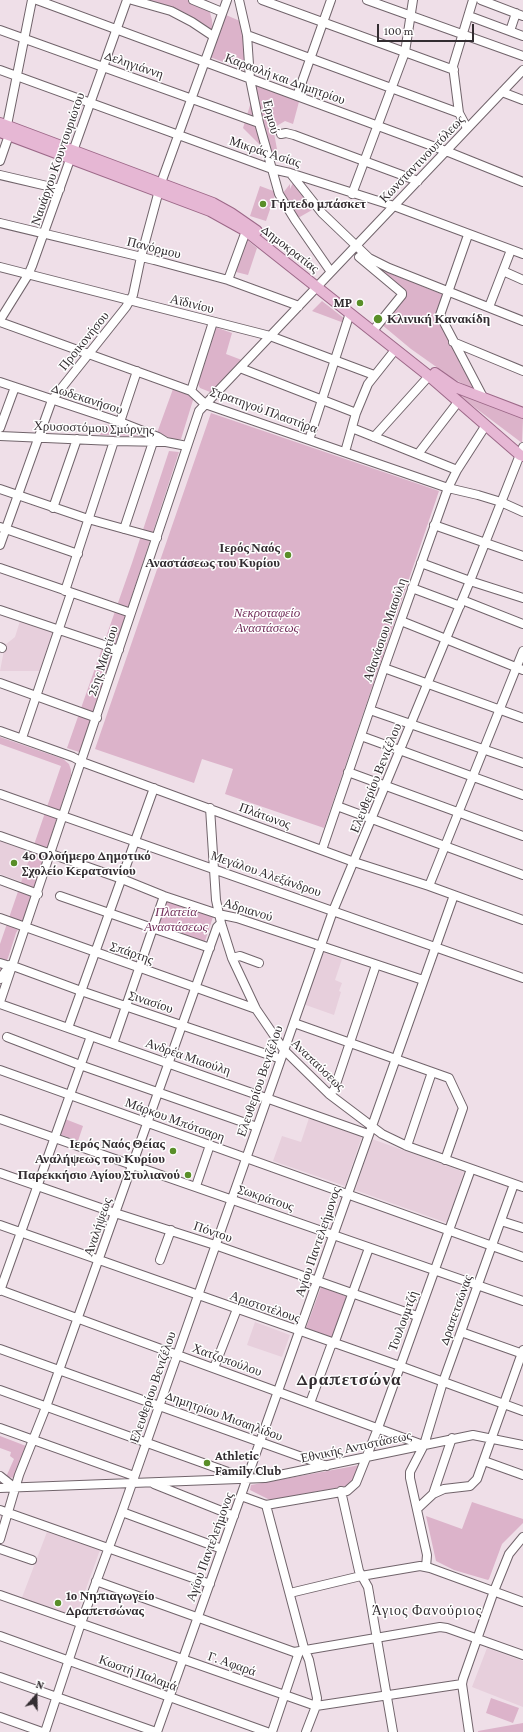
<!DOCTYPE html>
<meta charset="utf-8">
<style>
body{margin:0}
#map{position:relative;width:523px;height:1732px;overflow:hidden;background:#efdfe8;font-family:"Crimson Pro",serif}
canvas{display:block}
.north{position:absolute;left:16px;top:1676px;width:40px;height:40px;-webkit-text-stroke:3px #fff;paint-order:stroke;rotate:20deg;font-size:11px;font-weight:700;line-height:16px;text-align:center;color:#332d31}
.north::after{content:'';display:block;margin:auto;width:14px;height:18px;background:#332d31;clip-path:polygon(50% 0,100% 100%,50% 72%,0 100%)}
.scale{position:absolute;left:377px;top:24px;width:97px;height:18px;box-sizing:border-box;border:2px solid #332d31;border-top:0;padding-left:5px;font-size:12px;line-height:14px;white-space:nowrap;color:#332d31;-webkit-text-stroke:3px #fff;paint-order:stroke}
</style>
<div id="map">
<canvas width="523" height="1732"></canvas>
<div class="north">N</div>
<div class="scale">100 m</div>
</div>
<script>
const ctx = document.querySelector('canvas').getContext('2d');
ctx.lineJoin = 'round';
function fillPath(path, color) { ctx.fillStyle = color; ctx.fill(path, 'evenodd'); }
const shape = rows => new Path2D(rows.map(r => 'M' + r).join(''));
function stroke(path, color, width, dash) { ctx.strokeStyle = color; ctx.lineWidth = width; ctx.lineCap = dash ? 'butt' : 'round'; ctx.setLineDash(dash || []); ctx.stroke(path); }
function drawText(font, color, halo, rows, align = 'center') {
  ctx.font = font + ' "Crimson Pro",serif'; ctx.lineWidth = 3; ctx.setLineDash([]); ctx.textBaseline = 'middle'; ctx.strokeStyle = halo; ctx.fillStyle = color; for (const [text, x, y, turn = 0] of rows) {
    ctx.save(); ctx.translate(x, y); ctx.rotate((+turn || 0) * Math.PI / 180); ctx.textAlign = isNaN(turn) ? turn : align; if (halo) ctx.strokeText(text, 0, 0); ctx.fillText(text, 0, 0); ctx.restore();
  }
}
fillPath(shape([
 [20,621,54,632,40,671,0,671,5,645,15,637],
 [0,841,32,853,22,882,0,874],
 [322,952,342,959,335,980,342,983,339,991,341,992,334,1015,303,1004],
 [309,1118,362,1136,345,1186,273,1161,282,1136,301,1142],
 [372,1139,464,1172,447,1223,355,1190],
 [255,1322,290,1335,282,1357,247,1345],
 [47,1532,100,1550,75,1619,21,1600],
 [487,1648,523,1661,523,1707,472,1687]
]), '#e7cfdc');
fillPath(shape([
 [136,0,188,0,209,9,212,20,213,31,189,19],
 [226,15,240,21,249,68,247,71,210,57],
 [267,85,300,98,293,124,285,121,275,127,274,133,279,160,274,159,243,128,256,86],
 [294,181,312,210,298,218,283,193,290,184,290,189],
 [260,186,276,192,266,221,250,216],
 [246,239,257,248,248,275,236,272],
 [361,255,384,271,444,295,436,316,439,323,461,357,459,362,475,390,452,378,411,349,381,324,407,293,359,256],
 [322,301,345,319,344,323,312,311],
 [215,327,232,333,226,354,247,362,215,394,200,388,197,382],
 [445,385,523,418,522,443],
 [173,389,194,397,181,439,175,440,157,433],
 [211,413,439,491,324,828,225,794,233,769,202,759,194,783,95,749],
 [105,424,138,436,100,435],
 [169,451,179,452,81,751,79,752,67,748,132,563],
 [0,737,63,759,69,764,71,770,71,775,23,921,16,933,8,958,0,972,0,944,61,766,0,744],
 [165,900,213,917,204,944,156,928],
 [65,1119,83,1126,78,1141,59,1134],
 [321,1287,348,1297,333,1338,306,1328],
 [0,1436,26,1446,15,1478,6,1477,14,1459,10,1456,11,1452,0,1448],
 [360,1465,352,1483,347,1486,270,1500,250,1490,251,1485],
 [472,1502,523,1519,523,1523,502,1544,489,1579,488,1580,454,1570,436,1561,426,1516,462,1529],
 [491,1698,519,1708,513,1723,486,1713],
 [523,1723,523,1732,478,1732,478,1731]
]), '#dcb3ca');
const minor = shape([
 [37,0,446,151,523,182],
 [132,0,171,11,192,22,213,36],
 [193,0,222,12],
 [239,0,247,35,250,79,259,123,279,194,295,220,331,272],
 [262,0,454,70],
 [367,0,523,56],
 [481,0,523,16],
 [469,16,523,36],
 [0,30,259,123],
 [510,31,516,13],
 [247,35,459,113],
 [0,70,272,169,290,173,394,206,523,254],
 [502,92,523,100],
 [297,96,331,0],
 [7,125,32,0],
 [467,128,459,113,453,66,473,0],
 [281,134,286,133,294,135,418,181],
 [0,161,9,135],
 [291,174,322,213,369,258,389,268,523,321],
 [0,175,60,189],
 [352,194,405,52,413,0],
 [0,223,154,260,228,280,299,306],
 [468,235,440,315,483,397],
 [359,257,402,293,402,295,376,327],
 [0,267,270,336,374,375],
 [503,271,523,280],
 [228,280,246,231],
 [489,307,511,250],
 [0,320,28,275,32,266,127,0],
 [0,322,191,391,205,404,448,488,478,495,501,502,523,512],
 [453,342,523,371],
 [240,368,356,413],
 [0,382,120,422,158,437,166,442],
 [191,391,213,322],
 [120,422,137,371],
 [0,428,15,387],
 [352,428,457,470],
 [0,436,114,441,166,442,187,446],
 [374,437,429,376],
 [309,440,350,313],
 [345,452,356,413,368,384,395,350],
 [418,454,458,402],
 [0,489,88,519,157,538],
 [53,508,77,439],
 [434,525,523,556],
 [0,527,78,554],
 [124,529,153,442],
 [0,545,52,400,126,307,133,295,141,257,161,183,227,0],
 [421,563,470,581,523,598],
 [0,568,131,613],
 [412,588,460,606],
 [65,591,114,441],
 [462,600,523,624],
 [0,610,119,650],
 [401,621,523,670],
 [0,647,2,648],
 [384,668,523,718],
 [0,683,97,718],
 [370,710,523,763],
 [0,731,73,757,82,762,354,862,429,886,523,920],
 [361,736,523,795],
 [22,738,71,593],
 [348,772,523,836],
 [0,794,523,978],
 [337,806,523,875],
 [210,808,216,900,221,923,232,958,256,1009,284,1050,329,1094,382,1134,407,1146,523,1187],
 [0,836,122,879,164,896,218,914,237,918,423,980],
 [322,850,384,668,448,488,457,470,486,425],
 [0,880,38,894],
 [429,886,523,651],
 [60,896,210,948],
 [0,918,256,1009],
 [232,958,240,956,259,963],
 [0,963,10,966],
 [13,966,81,991,281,1059],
 [0,979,10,965],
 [0,1002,199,411,523,70],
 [0,1004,368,1134],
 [294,1023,449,1078,463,1108,445,1160],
 [68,1028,154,788],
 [7,1037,80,1065,257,1127],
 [113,1044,164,896],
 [0,1070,523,1257],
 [329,1094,334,1090,376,965],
 [0,1119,523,1301],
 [407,1146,432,1072],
 [0,1173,115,1213,215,1245,417,1316],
 [196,1186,210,1145],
 [501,1221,523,1228],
 [0,1225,400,1366,523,1411],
 [160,1260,171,1230],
 [0,1290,423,1445],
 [0,1291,91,1036],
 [461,1332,523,1354],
 [334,1344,369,1248],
 [0,1349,327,1466],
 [214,1368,237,1309],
 [0,1390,242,1477],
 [310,1403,332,1343],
 [0,1428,134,1476],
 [484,1461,523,1475],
 [0,1476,15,1488],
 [154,1484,234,1516],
 [0,1488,265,1478,473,1435,523,1445],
 [341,1491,359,1571,368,1587,393,1732],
 [433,1494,452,1438],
 [241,1496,266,1505],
 [266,1505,347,1491,356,1483,378,1428,471,1169],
 [266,1505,304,1648,309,1660,317,1698,316,1706,306,1732],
 [418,1508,433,1494,444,1489,470,1486,477,1479,523,1350],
 [0,1510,210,1584],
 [122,1512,222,1549],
 [0,1539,19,1475,46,1407,217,927,221,923],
 [0,1549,32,1560],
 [426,1567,427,1555,410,1478,410,1472,424,1445,443,1382,514,1184],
 [96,1581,294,1652,440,1627,447,1628,523,1655],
 [290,1593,361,1576,420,1566,430,1568,523,1602],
 [0,1595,316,1706,462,1684],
 [0,1636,267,1732],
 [0,1677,156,1732],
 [0,1717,42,1732],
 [45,1732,81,1623,122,1512,333,911,470,581,523,447],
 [157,1732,454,895],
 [272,1732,299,1652],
 [469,1732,462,1684,463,1679,494,1591,509,1554,523,1537]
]);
const major = shape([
 [0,123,213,203,231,213,257,231],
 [0,132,210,211,246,231,429,376,520,455,523,456],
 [435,373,455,387,523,413]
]);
stroke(minor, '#71646b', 10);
stroke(major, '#9c6888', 12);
stroke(minor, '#fff', 8);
stroke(major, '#e6b7d4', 10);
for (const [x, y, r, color] of [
 [263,204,4,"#598e28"],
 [360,303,4,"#598e28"],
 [378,319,5,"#598e28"],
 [288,555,4,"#598e28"],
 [14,863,4,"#598e28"],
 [173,1151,4,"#598e28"],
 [188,1175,4,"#598e28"],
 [207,1463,4,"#598e28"],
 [58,1603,4,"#598e28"]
]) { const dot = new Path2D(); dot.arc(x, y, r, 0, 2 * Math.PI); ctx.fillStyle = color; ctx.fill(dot); stroke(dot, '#fff', 1.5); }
drawText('13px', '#332d31', '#fff', [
 ["Δεληγιάννη",134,65,19],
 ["Καραολή και Δημητρίου",285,79,20],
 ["Ερμού",271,117,76],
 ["Μικράς Ασίας",265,152,18],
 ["Ναυάρχου Κουντουριώτου",58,159,-71],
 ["Κωνσταντινουπόλεως",422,159,-46],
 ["Πανόρμου",154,248,14],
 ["Δημοκρατίας",290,249,38],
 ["Αϊδινίου",192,304,14],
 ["Προικονήσου",84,341,-51],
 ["Δωδεκανήσου",87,399,18],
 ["Στρατηγού Πλαστήρα",264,410,20],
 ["Χρυσοστόμου Σμύρνης",94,428,2],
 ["Αθανάσιου Μιαούλη",385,630,-71],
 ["25ης Μαρτίου",103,661,-72],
 ["Ελευθερίου Βενιζέλου",376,778,-68],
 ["Πλάτωνος",265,816,20],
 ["Μεγάλου Αλεξάνδρου",266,874,19],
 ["Αδριανού",248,910,17],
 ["Σπάρτης",132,953,20],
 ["Σινασίου",151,1002,19],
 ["Ανδρέα Μιαούλη",188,1057,19],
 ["Αναπαύσεως",318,1065,44],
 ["Ελευθερίου Βενιζέλου",260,1081,-71],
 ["Μάρκου Μπότσαρη",175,1120,20],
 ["Σωκράτους",266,1198,19],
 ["Αναλήψεως",98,1227,-71],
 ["Πόντου",213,1232,19],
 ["Αγίου Παντελεήμονος",318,1242,-71],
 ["Αριστοτέλους",265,1307,19],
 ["Δραπετσώνας",456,1310,-70],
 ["Τουλουμτζή",403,1321,-70],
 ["Χατζοπούλου",227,1360,20],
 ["Ελευθερίου Βενιζέλου",153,1387,-71],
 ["Δημητρίου Μισαηλίδου",224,1416,20],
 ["Εθνικής Αντιστάσεως",356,1447,-12],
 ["Αγίου Παντελεήμονος",210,1547,-70],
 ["Γ. Αφαρά",232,1664,19],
 ["Κωστή Παλαμά",138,1673,20]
]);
drawText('bold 13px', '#332d31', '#fff', [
 ["Γήπεδο μπάσκετ",271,204],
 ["MP",352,303,"right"],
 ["Κλινική Κανακίδη",387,319],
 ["Ιερός Ναός",280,548,"right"],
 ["Αναστάσεως του Κυρίου",280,563,"right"],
 ["4o Ολοήμερο Δημοτικό",22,856],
 ["Σχολείο Κερατσινίου",22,871],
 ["Ιερός Ναός Θείας",165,1144,"right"],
 ["Αναλήψεως του Κυρίου",165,1159,"right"],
 ["Παρεκκήσιο Αγίου Στυλιανού",180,1175,"right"],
 ["Athletic",215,1456],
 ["Family Club",215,1471],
 ["1ο Νηπιαγωγείο",66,1596],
 ["Δραπετσώνας",66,1611]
], 'left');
drawText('italic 13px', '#722e5a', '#fff', [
 ["Νεκροταφείο",267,613],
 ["Αναστάσεως",267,628],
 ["Πλατεία",176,912],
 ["Αναστάσεως",176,927]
]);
ctx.letterSpacing = '1px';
drawText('14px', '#332d31', '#fff', [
 ["Άγιος Φανούριος",427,1611]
]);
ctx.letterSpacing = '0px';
ctx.letterSpacing = '1px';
drawText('bold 17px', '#332d31', '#fff', [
 ["Δραπετσώνα",349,1380]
]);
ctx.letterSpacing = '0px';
</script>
